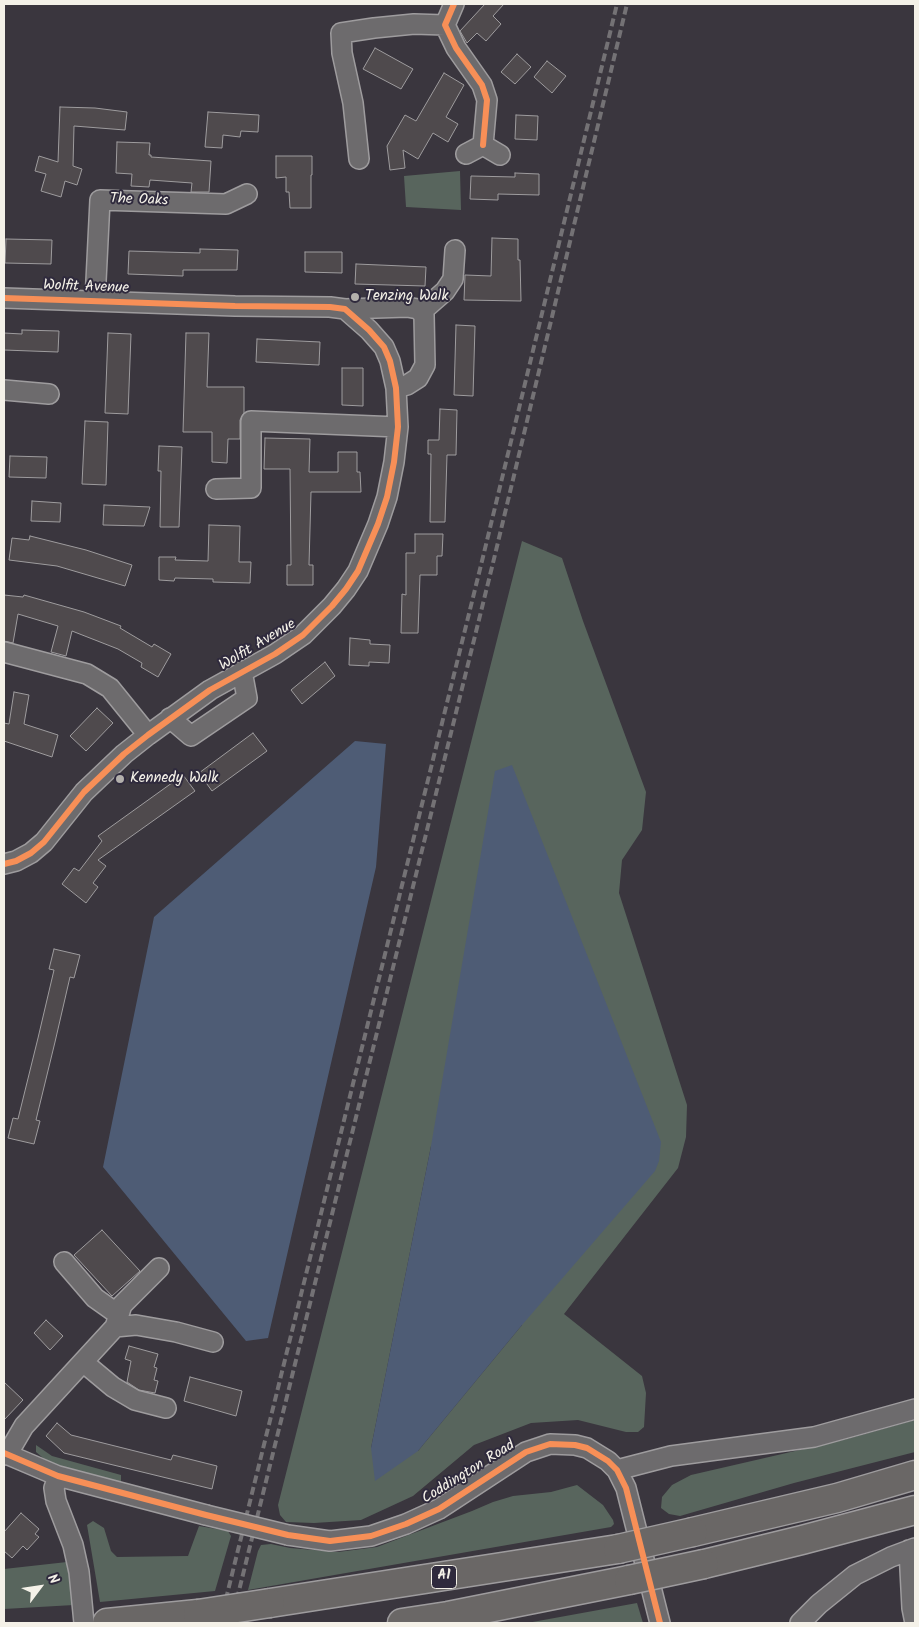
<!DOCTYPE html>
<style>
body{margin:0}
#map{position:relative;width:919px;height:1627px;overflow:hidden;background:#3a363e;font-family:Kalam,sans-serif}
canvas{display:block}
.frame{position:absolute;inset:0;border:5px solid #f4f1e8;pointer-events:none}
.north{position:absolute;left:15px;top:1562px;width:50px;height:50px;-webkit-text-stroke:4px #2f2a3d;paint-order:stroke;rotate:59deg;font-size:14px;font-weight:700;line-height:20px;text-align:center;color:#f4f1e8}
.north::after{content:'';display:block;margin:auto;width:18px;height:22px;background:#f4f1e8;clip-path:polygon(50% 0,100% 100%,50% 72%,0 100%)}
</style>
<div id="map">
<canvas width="919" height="1627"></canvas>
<div class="frame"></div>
<div class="north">N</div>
</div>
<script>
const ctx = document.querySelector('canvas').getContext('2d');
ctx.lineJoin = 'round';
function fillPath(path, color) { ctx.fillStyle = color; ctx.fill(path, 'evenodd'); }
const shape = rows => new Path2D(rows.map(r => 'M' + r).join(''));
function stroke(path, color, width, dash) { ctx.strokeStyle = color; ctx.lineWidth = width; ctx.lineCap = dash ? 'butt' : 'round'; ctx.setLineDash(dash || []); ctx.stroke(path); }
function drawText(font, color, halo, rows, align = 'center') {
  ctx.font = font + ' Kalam,sans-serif'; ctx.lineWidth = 4; ctx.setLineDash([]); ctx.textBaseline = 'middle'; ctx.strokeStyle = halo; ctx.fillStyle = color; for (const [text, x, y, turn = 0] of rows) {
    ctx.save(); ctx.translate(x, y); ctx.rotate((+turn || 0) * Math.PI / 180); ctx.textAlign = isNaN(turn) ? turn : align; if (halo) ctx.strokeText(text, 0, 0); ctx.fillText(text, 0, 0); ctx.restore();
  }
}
fillPath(shape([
 [460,171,461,210,406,207,404,176],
 [522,541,562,558,583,621,646,792,642,830,622,860,619,893,687,1105,686,1137,678,1168,564,1314,642,1376,646,1393,644,1427,638,1432,626,1432,578,1420,531,1423,474,1445,413,1496,361,1520,314,1523,286,1522,280,1515,278,1505],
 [431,1146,522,1325,418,1451,371,1448],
 [915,1420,915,1452,794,1483,680,1516,669,1514,661,1508,662,1497,672,1485,691,1475,847,1439],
 [36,1445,52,1456,121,1475,121,1483,41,1462,43,1458,36,1452],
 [577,1485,603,1505,613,1520,614,1524,611,1527,248,1590,258,1551,261,1545,271,1544,290,1548,338,1552,377,1547,472,1511,493,1502,513,1496,551,1492],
 [93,1521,104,1528,111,1551,117,1557,188,1556,199,1526,228,1531,231,1536,215,1591,100,1602,87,1525],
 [67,1562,74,1605,4,1609,4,1569],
 [637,1603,643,1623,527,1623]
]), '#58655d');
fillPath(shape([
 [355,741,386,744,376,867,268,1338,246,1341,103,1167,154,917],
 [512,765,661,1142,659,1161,655,1171,522,1325,418,1451,375,1481,371,1448,431,1146,495,771]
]), '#4e5c75');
const building = shape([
 [485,4,504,4,493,16,501,24,486,41,477,33,467,43,460,31,485,4],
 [375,48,413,69,401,89,363,69,375,48],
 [517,54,531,67,515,84,501,72,517,54],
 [547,61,566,76,552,93,534,77,547,61],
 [444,73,464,85,446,117,458,124,448,142,433,133,418,159,403,150,405,168,390,170,387,146,405,115,416,121,444,73],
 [60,107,95,108,127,112,125,130,74,126,73,166,82,169,77,185,65,181,61,197,41,191,46,174,35,171,39,156,58,162,60,107],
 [208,112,259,115,258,132,241,131,240,137,223,135,222,148,205,147,208,112],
 [516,115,538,116,537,140,515,139,516,115],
 [117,142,150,143,149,155,151,155,151,157,211,161,209,192,191,192,192,183,150,180,149,187,131,186,132,174,116,173,117,142],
 [276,156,312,156,312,175,311,175,311,208,290,208,289,192,286,192,286,177,276,178,276,156],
 [515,173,539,174,539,195,498,194,498,200,470,199,471,176,515,177,515,173],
 [492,238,518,239,518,260,520,260,521,301,464,300,465,275,491,276,492,238],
 [6,239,52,240,51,264,5,263,6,239],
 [200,249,238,250,237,270,183,270,183,276,128,274,129,251,200,253,200,249],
 [305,252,342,252,342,273,305,272,305,252],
 [356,264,426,267,425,286,355,284,356,264],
 [456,325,475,326,473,396,454,395,456,325],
 [22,330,59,331,58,352,4,350,4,333,22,334,22,330],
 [108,333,131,334,128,414,105,413,108,333],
 [186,333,209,333,207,387,244,387,244,413,240,420,240,439,228,439,227,463,212,462,212,432,183,432,186,333],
 [257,339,320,342,319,365,256,362,257,339],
 [342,368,363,368,363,406,342,405,342,368],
 [440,409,457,410,456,455,447,455,445,522,430,522,431,454,428,454,428,440,439,440,440,409],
 [85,421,108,422,106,485,82,484,85,421],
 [265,438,310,439,309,472,338,472,338,452,357,452,357,472,360,472,361,492,311,492,309,565,313,565,313,585,287,585,287,565,291,565,290,469,264,469,265,438],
 [159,446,182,447,179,527,160,527,161,471,158,471,159,446],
 [10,456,47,457,46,478,9,477,10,456],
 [32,501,61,503,60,522,31,521,32,501],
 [104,505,150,507,144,526,103,525,104,505],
 [209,525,240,526,239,562,251,562,250,583,213,582,213,579,175,578,174,581,159,580,159,557,176,557,175,560,208,561,209,525],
 [415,534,443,534,442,556,437,556,437,575,420,575,418,633,401,633,402,594,406,595,406,553,415,553,415,534],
 [30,536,86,550,132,565,125,586,57,566,9,560,12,538,29,540,30,536],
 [4,595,23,597,24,595,84,612,121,626,120,628,152,647,154,644,171,654,158,677,141,667,142,663,118,649,72,631,66,656,51,652,58,626,18,614,13,643,4,641,4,595],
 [350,638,370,640,370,644,390,645,389,663,369,662,369,666,349,665,350,638],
 [325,662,335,676,302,704,291,690,325,662],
 [14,692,29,695,24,724,58,735,52,757,4,741,4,723,9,724,14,692],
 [97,708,113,723,86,751,70,736,97,708],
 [253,733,267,751,212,791,199,773,253,733],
 [183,775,195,791,98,860,106,866,93,883,98,887,86,903,62,884,74,868,79,871,102,841,98,836,183,775],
 [54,949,80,955,74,978,70,977,55,1042,36,1120,40,1121,34,1144,8,1138,13,1118,18,1119,38,1038,54,970,49,969,54,949],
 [102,1230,140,1271,112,1296,74,1255,102,1230],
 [46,1320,63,1336,50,1350,34,1333,46,1320],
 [129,1346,158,1354,154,1367,157,1368,154,1380,158,1381,155,1393,139,1390,127,1382,131,1361,125,1359,129,1346],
 [190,1377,242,1391,236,1416,184,1401,190,1377],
 [4,1382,23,1400,4,1420,4,1382],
 [57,1423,71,1435,171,1460,173,1455,217,1466,212,1489,64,1453,46,1436,57,1423],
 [21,1513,39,1529,35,1534,39,1537,27,1550,23,1546,12,1558,4,1551,4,1532,21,1513]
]);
fillPath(building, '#4f4a4d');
stroke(building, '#9e9c9e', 1);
const minor = shape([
 [454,4,445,25,456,48,482,85,487,100,483,145],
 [466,154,483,145,500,155],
 [359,159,353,103,342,53,341,33,374,28,414,24,445,25],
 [4,298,235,306,330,307,345,309,369,330,384,347,390,361,396,388,398,427,394,462,387,497,378,524,358,571,346,589,332,606,303,635,275,654,210,690,148,735,124,754,84,792,44,842,31,853,16,861,4,864],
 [95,301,100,200,226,204,247,194],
 [345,309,407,307,418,309,424,315,425,365,418,378,407,385,396,388],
 [421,312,445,291,453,279,455,250],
 [4,390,49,394],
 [216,489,251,488,251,421,398,427],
 [4,652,87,674,110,688,148,735],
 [170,718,191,736,247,698,242,671],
 [64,1262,95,1298,119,1315],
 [115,1327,136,1325,176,1332,213,1342],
 [83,1362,113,1387,135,1400,166,1408],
 [4,1453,58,1476,206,1515],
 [7,1455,24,1426,115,1327,122,1305,159,1268],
 [617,1470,671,1456,814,1437,915,1409],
 [58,1476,54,1488,56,1501,73,1545,79,1572,84,1623],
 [288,1535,330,1541,371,1536,406,1524,439,1509,526,1452,550,1444,575,1445,587,1448,608,1461,617,1470,626,1488,660,1623],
 [909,1550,912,1608,915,1623],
 [800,1623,819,1604,855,1575,891,1557,915,1548]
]);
const highway = shape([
 [693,1532,837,1498,915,1475],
 [704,1564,802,1540,915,1510],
 [270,1603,618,1549],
 [107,1623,198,1614],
 [402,1623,448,1616,629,1580]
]);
stroke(minor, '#9e9c9e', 22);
stroke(highway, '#9e9c9e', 31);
stroke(minor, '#6d6b6d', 19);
stroke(highway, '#6a6766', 28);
stroke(shape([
 [220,1623,482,561,617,4],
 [231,1623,493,563,627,4]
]), '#747275', 4, [8, 4]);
const minorBridge = shape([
 [206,1515,288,1535]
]);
const highwayBridge = shape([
 [618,1549,693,1532],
 [629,1580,704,1564],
 [198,1614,270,1603]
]);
stroke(minorBridge, '#9e9c9e', 22, []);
stroke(highwayBridge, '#9e9c9e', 31, []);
stroke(minorBridge, '#6d6b6d', 19);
stroke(highwayBridge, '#6a6766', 28);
stroke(shape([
 [454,4,445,25,456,48,482,85,487,100,483,145],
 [4,298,235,306,330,307,345,309,369,330,384,347,390,361,396,388,398,427,394,462,387,497,378,524,358,571,346,589,332,606,303,635,275,654,210,690,148,735,124,754,84,792,44,842,31,853,16,861,4,864],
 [4,1453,58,1476,206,1515,288,1535,330,1541,371,1536,406,1524,439,1509,526,1452,550,1444,575,1445,587,1448,608,1461,617,1470,626,1488,660,1623]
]), '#f78f57', 6);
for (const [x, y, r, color] of [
 [355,297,5,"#b3b0ac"],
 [120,779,5,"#b3b0ac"]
]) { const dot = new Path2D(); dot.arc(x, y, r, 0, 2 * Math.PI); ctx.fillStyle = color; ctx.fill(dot); stroke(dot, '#2f2a3d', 2); }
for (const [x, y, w] of [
 [444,1577,25]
]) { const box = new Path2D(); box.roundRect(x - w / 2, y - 11.5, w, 23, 4); ctx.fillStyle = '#2f2a3d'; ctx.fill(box); stroke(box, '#f4f1e8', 1); }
drawText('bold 14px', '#f4f1e8', null, [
 ["A1",444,1577]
]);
drawText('15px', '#f4f1e8', '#2f2a3d', [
 ["The Oaks",139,201,2],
 ["Wolfit Avenue",86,288,2],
 ["Wolfit Avenue",258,646,-31],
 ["Coddington Road",469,1473,-32]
]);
drawText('15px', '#f4f1e8', '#2f2a3d', [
 ["Tenzing Walk",365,297],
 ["Kennedy Walk",130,779]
], 'left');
</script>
